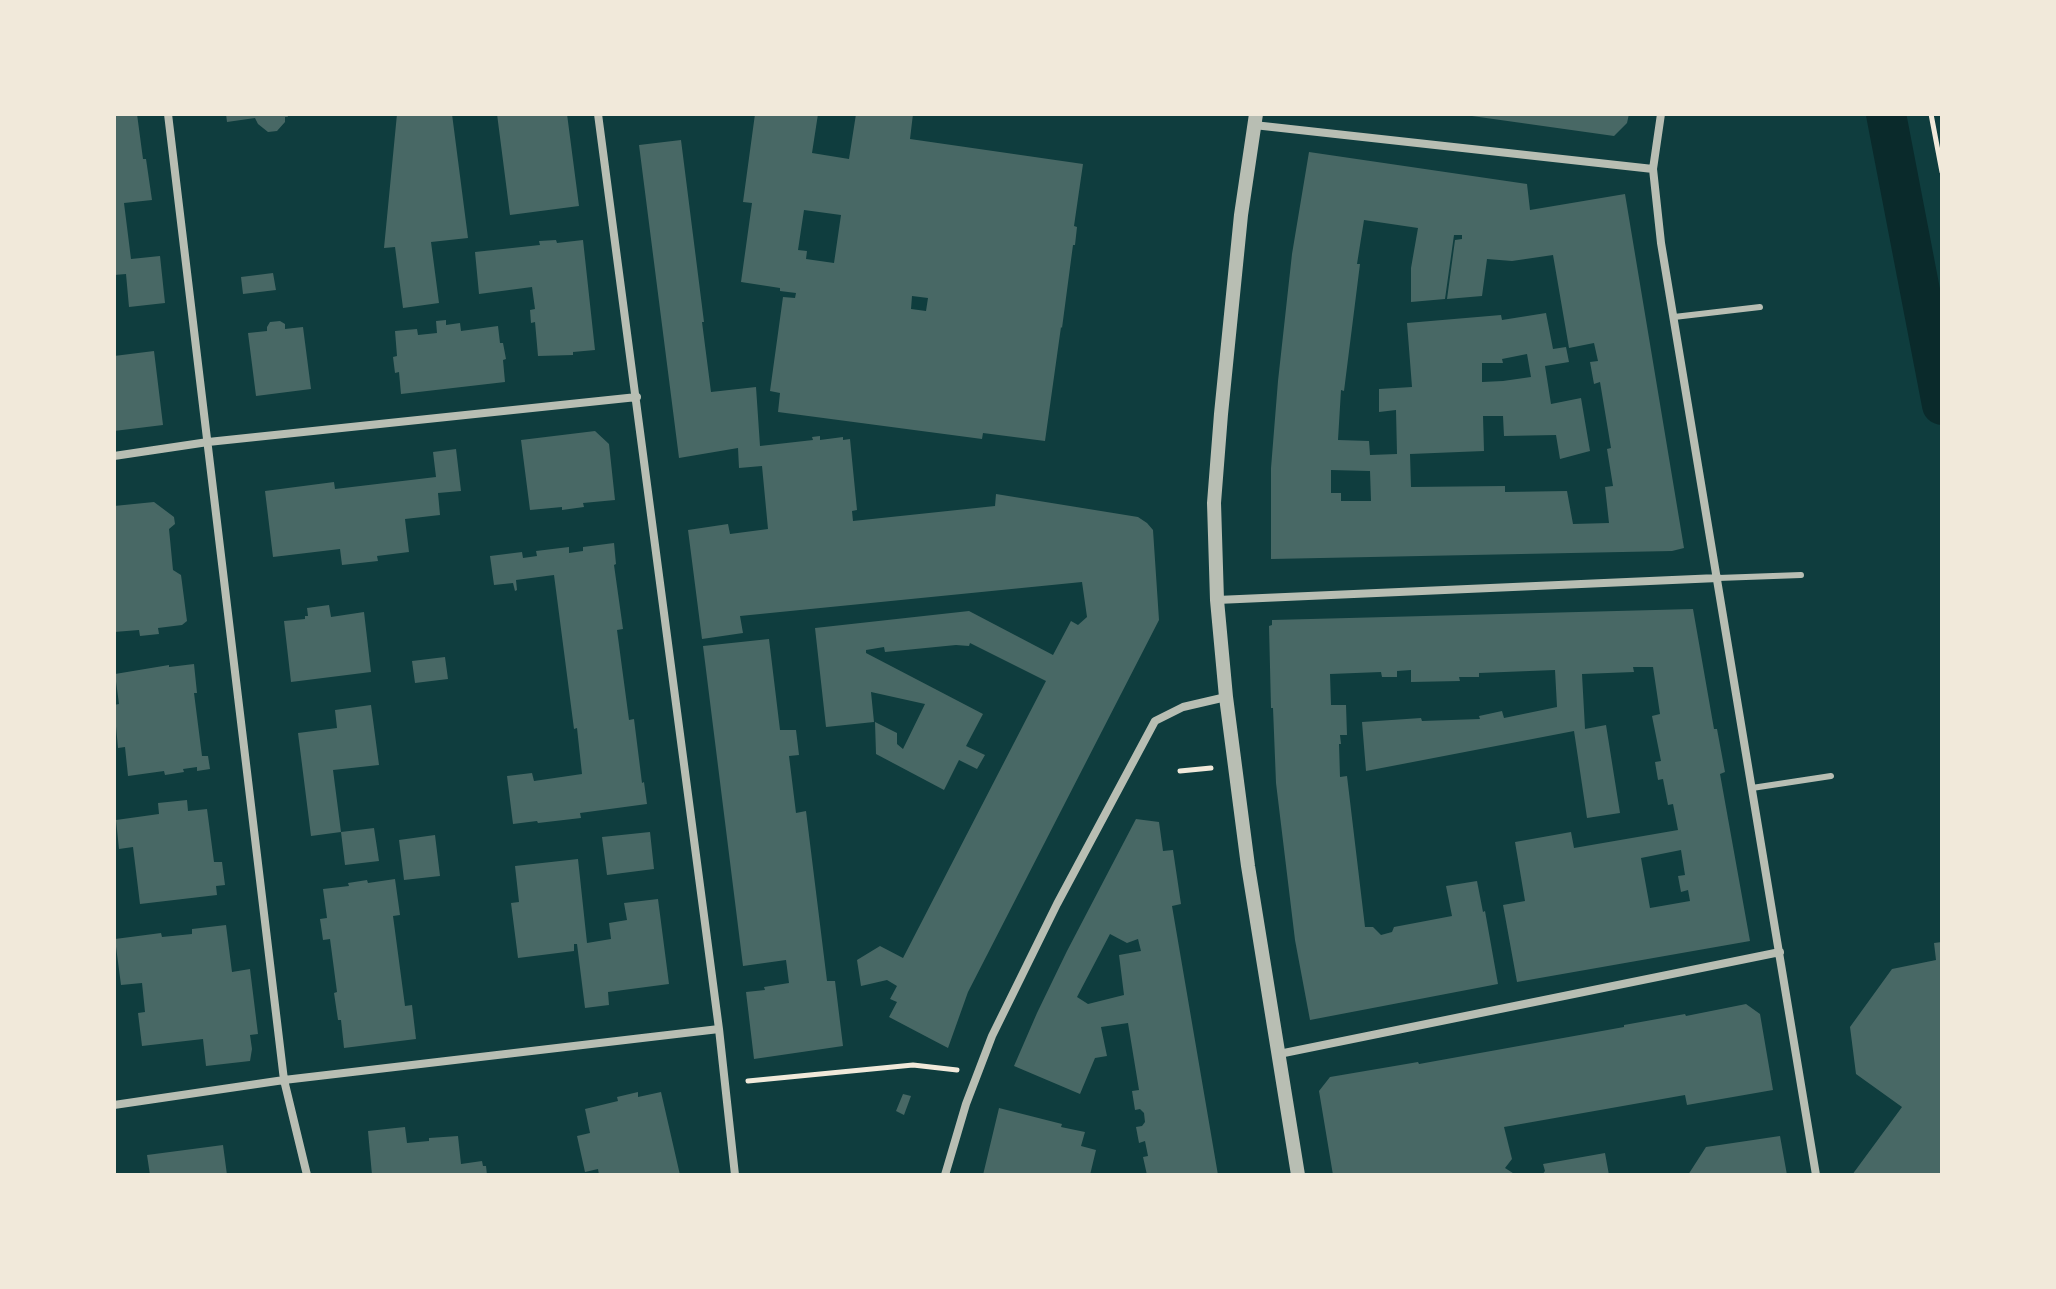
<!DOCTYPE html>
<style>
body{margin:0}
#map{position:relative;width:2056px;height:1289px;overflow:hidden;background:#0f3d3e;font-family:"Work Sans",sans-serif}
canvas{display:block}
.frame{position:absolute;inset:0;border:116px solid #f1e9da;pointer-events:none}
</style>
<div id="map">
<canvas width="2056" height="1289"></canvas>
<div class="frame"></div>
</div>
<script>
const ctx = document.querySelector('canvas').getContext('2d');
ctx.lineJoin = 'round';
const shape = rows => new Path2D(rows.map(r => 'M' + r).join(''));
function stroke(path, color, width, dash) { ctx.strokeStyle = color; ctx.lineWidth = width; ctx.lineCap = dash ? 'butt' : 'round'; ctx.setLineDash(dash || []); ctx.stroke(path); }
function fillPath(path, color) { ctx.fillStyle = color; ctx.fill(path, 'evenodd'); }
stroke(shape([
 [1886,114,1942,405]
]), '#0a2a2b', 40);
fillPath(shape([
 [114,114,137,114,143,159,146,159,152,200,124,203,131,259,160,256,165,303,129,307,126,274,114,275],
 [226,114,287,114,288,117,285,117,285,122,277,131,268,132,258,124,255,118,227,122],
 [397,114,452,114,468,238,431,242,439,303,403,308,395,247,384,248],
 [497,114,567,114,579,206,510,215],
 [755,114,818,114,812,153,849,159,856,114,913,114,910,139,1083,164,1074,226,1077,227,1075,245,1073,245,1062,328,1061,327,1045,441,983,433,982,439,778,412,780,393,770,391,783,297,795,298,796,293,780,291,780,288,741,282,752,203,743,202],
 [804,210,841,215,834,263,806,259,807,251,798,250],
 [912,296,928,298,926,311,911,309],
 [1473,114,1629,114,1627,123,1614,136,1472,116],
 [681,140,704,322,702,322,711,392,756,387,760,446,813,440,812,437,820,436,820,440,843,437,843,440,850,439,857,510,852,511,853,521,995,506,996,494,1138,517,1147,523,1153,530,1159,620,968,992,948,1048,889,1017,897,1002,890,999,897,986,887,980,861,986,857,960,880,946,903,958,1046,681,970,643,969,646,956,645,885,652,884,647,866,650,866,653,983,714,966,746,985,755,977,769,959,760,944,790,876,754,875,722,897,733,897,744,903,749,925,704,871,692,874,722,826,727,815,628,969,611,1053,655,1071,621,1078,625,1087,617,1082,582,740,616,743,633,702,639,688,530,728,524,730,534,768,529,762,466,739,468,738,448,679,458,639,145],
 [1309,152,1527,184,1530,210,1625,194,1684,548,1672,551,1271,559,1271,468,1278,381,1292,254],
 [1364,220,1418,228,1411,268,1411,302,1445,299,1454,235,1462,235,1462,239,1455,240,1447,299,1482,296,1487,259,1512,261,1553,255,1569,348,1594,343,1598,361,1590,362,1594,384,1600,382,1611,448,1607,449,1613,486,1605,487,1609,523,1573,524,1567,491,1505,492,1505,486,1411,487,1410,454,1484,451,1483,416,1503,416,1504,436,1556,435,1560,459,1590,451,1581,398,1551,404,1545,366,1569,362,1566,347,1553,349,1546,313,1502,320,1501,315,1407,323,1412,387,1379,389,1379,412,1396,410,1397,454,1370,455,1369,441,1338,440,1341,390,1344,391,1360,264,1357,264],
 [1527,354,1531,377,1503,381,1482,382,1482,363,1503,363,1502,359],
 [1331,470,1370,471,1371,501,1341,501,1341,493,1331,493],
 [556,240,557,243,583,240,595,350,573,352,573,355,538,356,535,322,531,323,530,310,535,309,532,287,479,294,475,252,540,245,539,241],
 [273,273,276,290,243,294,241,277],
 [446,320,446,325,460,323,461,331,498,326,500,343,503,343,506,359,503,360,505,382,401,394,399,372,395,373,393,357,397,356,395,331,417,329,418,335,437,333,436,321],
 [280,321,285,324,285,329,303,327,311,389,256,396,248,333,267,331,267,327,270,322],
 [154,351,163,425,114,431,114,356],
 [595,431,609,444,615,500,583,503,584,507,562,510,562,507,530,510,521,440],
 [456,449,461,491,438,493,440,515,405,519,409,552,377,556,378,561,342,565,340,549,273,557,265,491,334,482,335,489,436,477,433,452],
 [154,502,174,517,175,524,169,529,173,570,181,575,187,621,182,625,158,628,159,634,140,636,139,630,114,632,114,506],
 [614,543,616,564,614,565,623,629,617,630,629,720,634,719,642,783,644,782,647,804,580,813,581,818,538,823,537,821,513,824,507,776,532,773,534,781,582,774,577,728,574,729,554,575,516,580,517,590,515,591,513,583,494,585,490,556,522,552,523,558,537,556,536,551,569,547,569,553,583,551,583,547],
 [329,605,331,617,364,612,371,672,291,682,284,621,305,619,305,616,308,616,307,608],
 [1693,609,1714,729,1717,729,1725,772,1720,774,1750,941,1517,982,1503,905,1525,901,1515,842,1571,832,1574,848,1678,830,1673,804,1668,805,1663,779,1658,780,1655,762,1661,761,1652,716,1660,714,1653,667,1633,667,1634,672,1582,674,1585,729,1606,725,1620,813,1587,818,1574,731,1366,771,1362,722,1421,718,1422,721,1480,719,1479,716,1502,711,1504,718,1557,707,1555,670,1479,673,1479,677,1459,677,1460,681,1411,682,1411,670,1397,671,1397,677,1382,677,1381,672,1330,674,1331,705,1346,705,1347,735,1340,735,1341,744,1339,744,1340,777,1347,776,1365,927,1373,927,1381,935,1392,932,1394,927,1452,916,1446,886,1477,881,1483,912,1485,911,1498,984,1310,1020,1295,940,1276,783,1273,708,1271,708,1269,626,1272,625,1272,620],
 [1681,850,1685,875,1678,876,1681,892,1688,890,1690,901,1650,908,1641,858],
 [769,639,780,730,796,730,799,755,789,756,796,813,806,811,827,981,835,981,843,1046,754,1059,746,992,765,990,764,987,789,983,786,960,743,966,703,646],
 [445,657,448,679,415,683,412,661],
 [194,664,197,693,194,693,202,756,208,756,210,769,197,771,197,767,183,769,184,772,165,775,164,771,128,776,125,747,118,748,114,705,119,704,115,674,169,665,169,667],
 [371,705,379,765,333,770,341,832,311,836,298,733,337,728,335,710],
 [187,800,188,811,207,809,214,862,222,862,225,885,216,886,217,895,140,904,133,847,119,849,116,820,159,814,158,803],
 [1136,819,1159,822,1163,851,1173,850,1181,904,1172,906,1218,1175,1147,1175,1143,1157,1148,1156,1145,1141,1139,1143,1136,1127,1142,1126,1145,1122,1144,1113,1140,1109,1135,1110,1132,1091,1139,1090,1128,1023,1101,1027,1107,1056,1095,1058,1080,1094,1014,1066,1037,1013,1067,951],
 [1110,934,1127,943,1138,939,1141,951,1119,955,1124,995,1088,1004,1077,997],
 [374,828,379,861,345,865,341,832],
 [650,832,654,869,607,875,602,837],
 [435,835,440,876,404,880,399,840],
 [578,859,587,943,611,939,609,923,627,920,624,903,658,899,669,984,608,992,609,1005,585,1008,577,944,574,944,574,951,518,958,511,903,519,902,515,866],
 [395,879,400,915,393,916,405,1006,412,1005,416,1039,344,1048,341,1020,338,1020,334,993,337,992,330,939,323,940,320,919,327,918,323,889,349,886,348,883,367,880,368,883],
 [226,925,232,972,250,969,258,1034,250,1035,252,1049,250,1061,206,1066,203,1039,142,1046,138,1013,145,1012,142,983,121,985,115,939,161,933,162,937,192,934,192,929],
 [1942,942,1942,1175,1852,1175,1902,1107,1856,1074,1850,1027,1892,969,1936,960,1934,943],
 [1746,1004,1760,1014,1773,1090,1687,1105,1685,1095,1504,1127,1512,1159,1505,1168,1516,1175,1333,1175,1319,1091,1330,1077,1418,1062,1419,1064,1624,1027,1624,1025,1685,1014,1686,1016],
 [638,1092,638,1097,661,1092,680,1175,599,1175,598,1169,585,1172,577,1136,590,1133,585,1109,618,1101,617,1097],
 [903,1094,911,1096,904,1115,896,1111],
 [999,1108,1062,1124,1061,1127,1085,1132,1081,1146,1096,1150,1090,1175,983,1175],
 [405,1127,407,1143,429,1141,429,1138,458,1136,461,1164,482,1161,483,1166,486,1166,487,1175,372,1175,368,1131],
 [1780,1136,1787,1175,1688,1175,1706,1147],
 [223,1145,227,1175,150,1175,147,1155],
 [1605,1153,1609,1175,1542,1175,1545,1171,1543,1164]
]), '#486865');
stroke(shape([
 [1931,114,1942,172],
 [1180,771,1211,768],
 [748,1081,913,1065,957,1070]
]), '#f1e9da', 5);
stroke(shape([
 [1674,317,1760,307],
 [1718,578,1801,575],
 [1752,788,1831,776]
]), '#b8beb3', 6);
stroke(shape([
 [168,114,284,1080,307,1175],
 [598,114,719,1029,735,1175],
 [1661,114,1653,169,1661,243,1816,1175],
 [1254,125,1653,169],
 [114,456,208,442,637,397],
 [1217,600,1718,578],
 [1279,1054,1780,952],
 [114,1105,284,1080,719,1029],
 [945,1175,966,1104,992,1036,1057,904,1155,721,1183,707,1226,697]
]), '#b8beb3', 8);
stroke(shape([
 [1256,114,1241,215,1221,414,1214,503,1217,600,1226,697,1248,866,1298,1175]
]), '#b8beb3', 14);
</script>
